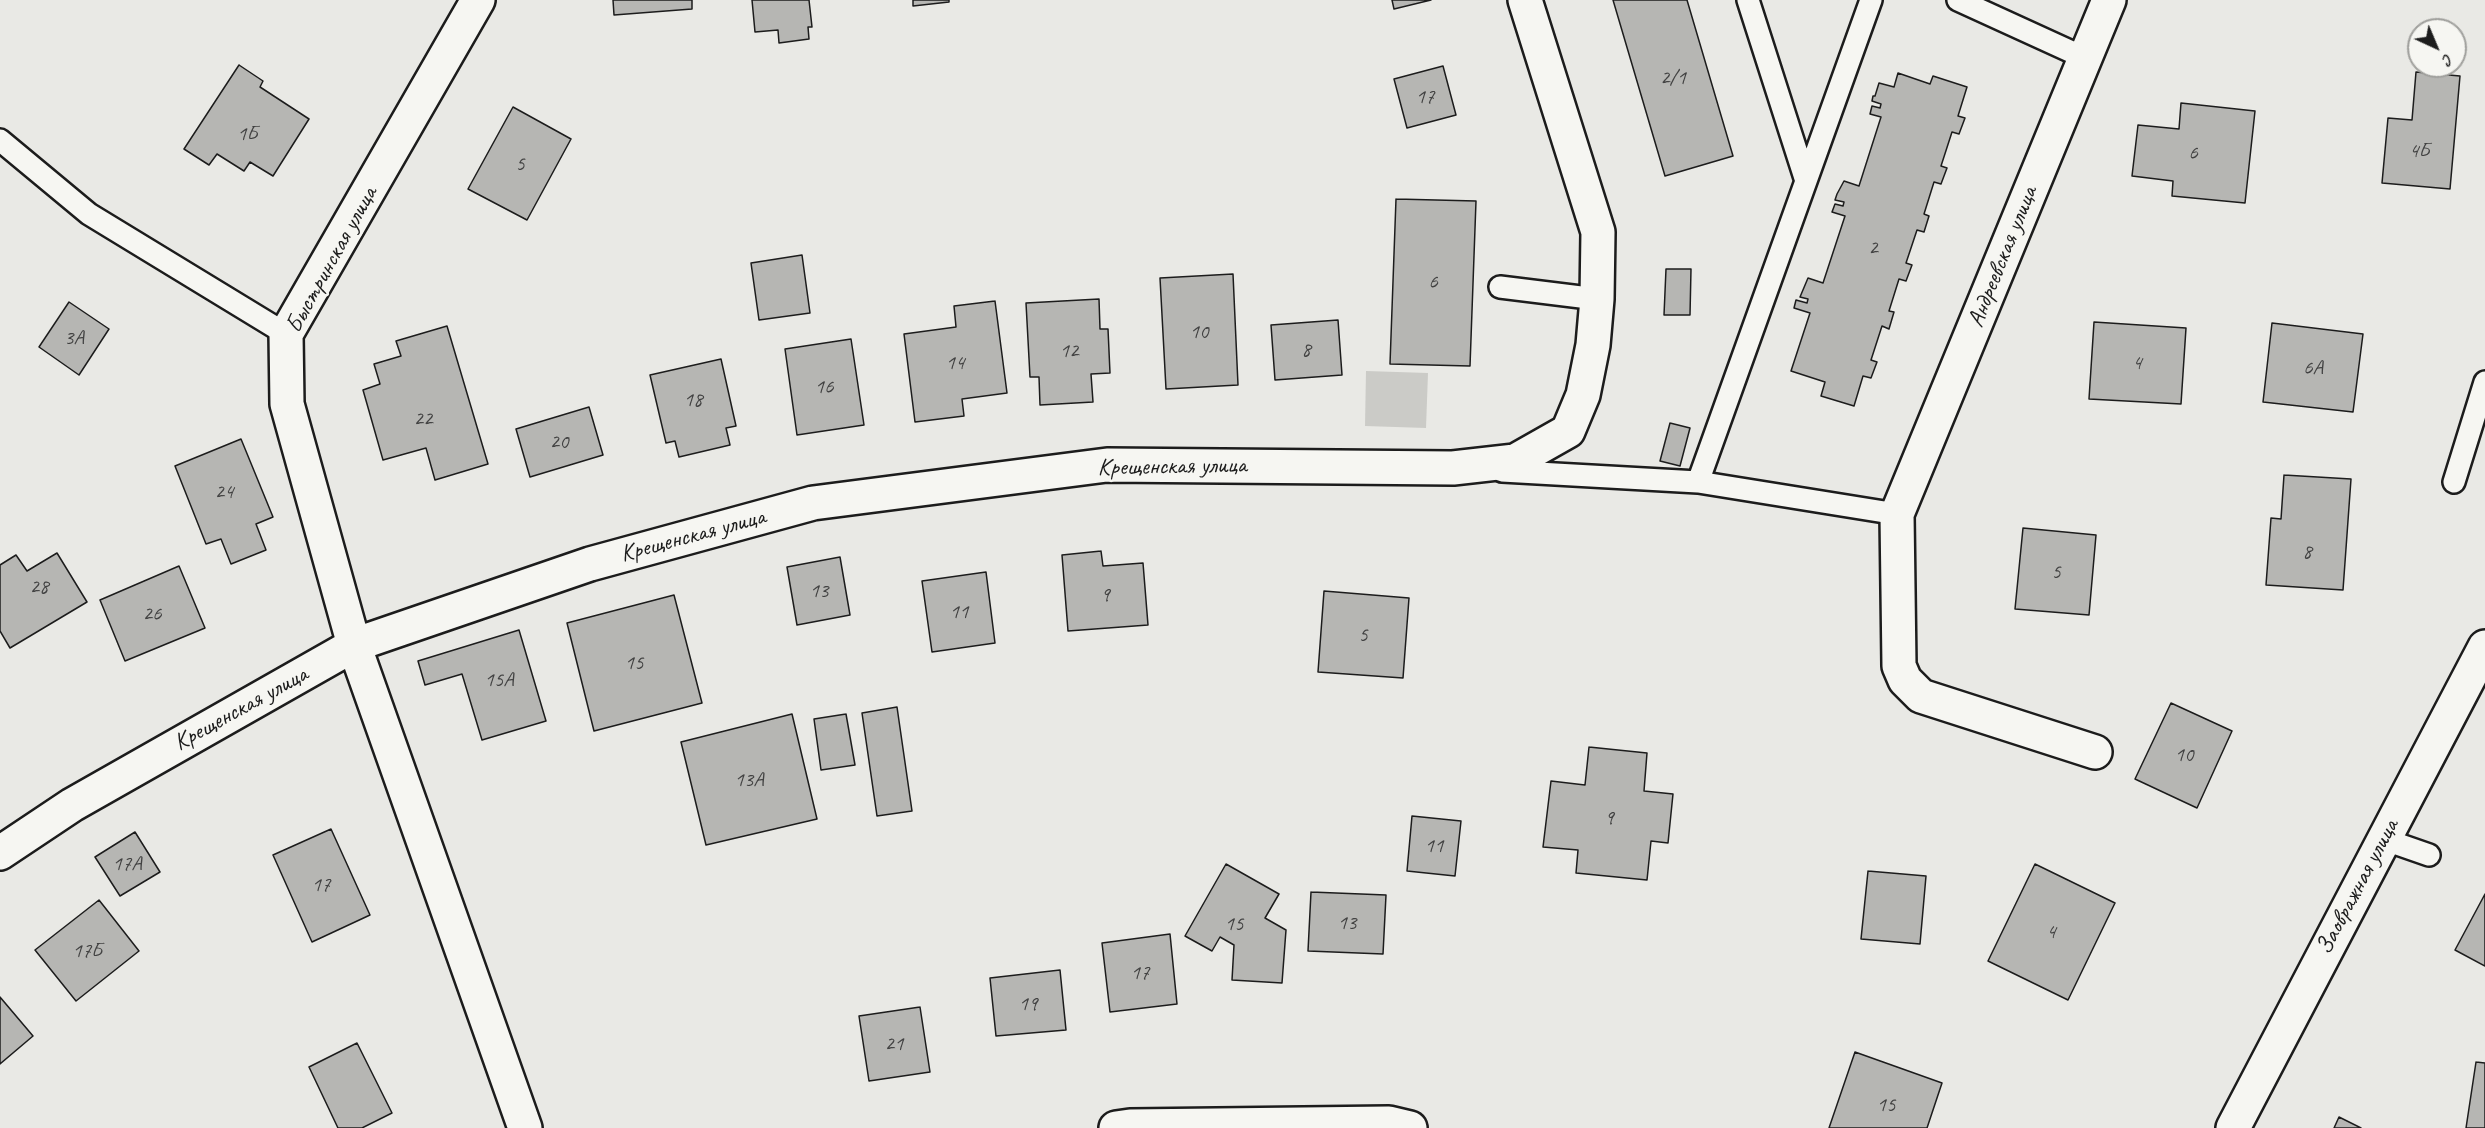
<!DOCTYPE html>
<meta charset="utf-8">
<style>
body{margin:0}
#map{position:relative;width:2485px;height:1128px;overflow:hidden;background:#e9e9e5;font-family:Caveat,sans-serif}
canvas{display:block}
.north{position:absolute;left:2407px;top:18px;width:60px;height:60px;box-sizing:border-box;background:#f6f6f2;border:2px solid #9f9f9c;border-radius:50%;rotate:136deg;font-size:16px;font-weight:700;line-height:24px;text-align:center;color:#1c1c1c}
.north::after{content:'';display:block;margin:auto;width:21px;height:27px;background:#1c1c1c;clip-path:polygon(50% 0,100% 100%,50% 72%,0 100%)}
</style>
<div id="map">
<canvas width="2485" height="1128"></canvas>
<div class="north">С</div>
</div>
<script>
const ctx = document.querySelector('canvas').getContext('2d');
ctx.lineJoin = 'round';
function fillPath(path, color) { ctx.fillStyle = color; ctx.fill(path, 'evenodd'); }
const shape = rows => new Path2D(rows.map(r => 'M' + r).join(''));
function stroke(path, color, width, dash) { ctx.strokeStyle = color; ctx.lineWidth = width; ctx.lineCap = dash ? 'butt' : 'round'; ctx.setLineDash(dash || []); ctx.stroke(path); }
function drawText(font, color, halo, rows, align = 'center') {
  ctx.font = font + ' Caveat,sans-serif'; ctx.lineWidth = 5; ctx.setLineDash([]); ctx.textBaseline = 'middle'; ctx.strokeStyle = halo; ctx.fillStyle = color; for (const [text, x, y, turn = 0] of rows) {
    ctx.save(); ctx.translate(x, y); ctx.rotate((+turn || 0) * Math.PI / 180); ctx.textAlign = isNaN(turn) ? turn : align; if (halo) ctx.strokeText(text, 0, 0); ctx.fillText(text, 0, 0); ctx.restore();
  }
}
fillPath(shape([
 [1366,371,1428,373,1426,428,1365,426]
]), '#cbcbc7');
const building = shape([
 [613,0,692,0,692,9,614,15,613,0],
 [752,0,809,0,812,27,808,27,809,39,779,43,778,30,755,32,752,0],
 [913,0,949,0,949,2,913,6,913,0],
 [1392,0,1431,0,1394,9,1392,0],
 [1613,0,1687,0,1733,156,1665,176,1613,0],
 [239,65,263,81,260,87,309,119,273,176,250,162,244,171,217,154,209,165,184,149,239,65],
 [1443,66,1456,115,1407,128,1394,79,1443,66],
 [2416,72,2460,76,2450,189,2382,183,2388,118,2412,120,2416,72],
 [1898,73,1930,84,1933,76,1967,87,1958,116,1965,118,1959,134,1952,132,1941,166,1947,168,1941,184,1934,182,1924,214,1929,216,1924,232,1917,230,1906,263,1912,265,1906,281,1899,279,1889,311,1894,312,1889,329,1882,326,1871,360,1877,362,1871,378,1863,376,1854,406,1821,396,1825,382,1791,371,1810,313,1794,308,1796,300,1807,303,1808,299,1800,297,1808,278,1823,283,1845,216,1832,212,1835,204,1843,206,1844,202,1835,200,1837,194,1844,181,1859,186,1881,117,1870,114,1872,106,1880,108,1881,104,1872,101,1873,96,1875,96,1879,83,1894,87,1898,73],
 [2181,103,2255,111,2245,203,2172,196,2173,181,2132,176,2138,125,2179,129,2181,103],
 [513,107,571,139,527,220,468,189,513,107],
 [1396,199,1476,201,1470,366,1390,364,1396,199],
 [802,255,810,313,759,320,751,263,802,255],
 [1666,269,1691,269,1690,315,1664,315,1666,269],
 [1233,274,1238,385,1166,389,1160,278,1233,274],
 [1099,299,1100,329,1108,329,1110,373,1091,374,1093,402,1040,405,1039,377,1030,377,1026,303,1099,299],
 [995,301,1007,393,962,399,964,416,915,422,904,334,956,327,954,306,995,301],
 [69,302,109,329,79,375,39,347,69,302],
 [1338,320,1342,375,1275,380,1271,325,1338,320],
 [2094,322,2186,328,2181,404,2089,399,2094,322],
 [2272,323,2363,334,2353,412,2263,402,2272,323],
 [447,326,488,464,435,480,426,448,383,460,363,390,380,384,374,364,401,356,396,341,447,326],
 [851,339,864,425,797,435,785,349,851,339],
 [721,359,736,426,726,428,730,445,679,457,675,441,666,443,650,375,721,359],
 [589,407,603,455,530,477,516,429,589,407],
 [1670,423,1690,428,1680,466,1660,461,1670,423],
 [241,439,273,517,256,524,266,550,231,564,221,539,206,544,175,466,241,439],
 [2284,475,2351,479,2343,590,2266,585,2271,518,2281,519,2284,475],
 [2023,528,2096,535,2089,615,2015,609,2023,528],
 [1101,551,1103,566,1143,563,1148,625,1068,631,1062,555,1101,551],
 [57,553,87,602,10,648,0,631,0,565,16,555,27,571,57,553],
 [840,557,850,615,797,625,787,567,840,557],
 [179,566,205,628,125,661,100,600,179,566],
 [986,572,995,643,932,652,922,581,986,572],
 [1324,591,1409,598,1403,678,1318,672,1324,591],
 [674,595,702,703,594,731,567,623,674,595],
 [519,630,546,721,482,740,462,674,425,685,418,661,519,630],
 [2171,703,2232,731,2197,808,2135,779,2171,703],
 [897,707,912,811,877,816,862,713,897,707],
 [792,714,817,819,706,845,681,742,792,714],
 [846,714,855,765,821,770,814,719,846,714],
 [1589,747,1647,753,1644,791,1673,794,1668,843,1651,841,1647,880,1576,873,1578,850,1543,847,1551,781,1585,785,1589,747],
 [1412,816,1461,821,1455,876,1407,871,1412,816],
 [331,829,370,915,312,942,273,855,331,829],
 [135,832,160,872,120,896,95,857,135,832],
 [1226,864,1279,894,1265,918,1286,930,1282,983,1232,980,1234,945,1220,937,1212,951,1185,936,1226,864],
 [2035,864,2115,903,2068,1000,1988,961,2035,864],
 [1868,871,1926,876,1920,944,1861,939,1868,871],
 [1311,892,1386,895,1383,954,1308,951,1311,892],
 [2485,894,2485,966,2455,950,2485,894],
 [99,900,139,951,76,1001,35,950,99,900],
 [1170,934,1177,1004,1110,1012,1102,943,1170,934],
 [1060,970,1066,1030,996,1036,990,978,1060,970],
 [0,997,33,1036,0,1064,0,997],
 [920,1007,930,1072,869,1081,859,1016,920,1007],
 [357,1043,392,1113,362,1128,338,1128,309,1067,357,1043],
 [1855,1052,1942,1083,1927,1128,1829,1128,1855,1052],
 [2476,1062,2485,1063,2485,1128,2466,1128,2476,1062],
 [2339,1117,2361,1128,2334,1128,2339,1117]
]);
fillPath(building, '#b6b6b3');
stroke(building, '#1c1c1c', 1.5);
const service = shape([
 [1748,0,1805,178],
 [1958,0,2085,58],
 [0,140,89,214,286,334],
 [1500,287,1597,299],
 [1502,471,1698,482,1897,514],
 [1698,482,1871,0],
 [2454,482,2485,382],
 [2383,839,2429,855]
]);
const minor = shape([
 [478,0,286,334,287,404,354,645,525,1128],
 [2095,752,1921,696,1905,680,1899,666,1897,514,2109,0],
 [0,853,72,805,354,645,590,564,813,503,1107,465,1453,468,1515,461,1568,431,1583,395,1593,345,1597,299,1598,232,1525,0],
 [1116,1128,1130,1126,1389,1123,1410,1128],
 [2233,1128,2485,647]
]);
stroke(service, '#1c1c1c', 26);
stroke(minor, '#1c1c1c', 38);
stroke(service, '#f6f6f2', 21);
stroke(minor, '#f6f6f2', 33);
drawText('21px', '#424242', null, [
 ["2/1",1673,78],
 ["17",1425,97],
 ["1Б",247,134],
 ["4Б",2419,151],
 ["6",2193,153],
 ["5",520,164],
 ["2",1873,248],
 ["6",1433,282],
 ["10",1199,332],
 ["3А",74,338],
 ["8",1306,350],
 ["12",1069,351],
 ["14",955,363],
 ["4",2137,363],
 ["6А",2313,368],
 ["16",824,387],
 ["18",693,400],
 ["22",423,419],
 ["20",559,442],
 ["24",224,492],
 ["8",2307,552],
 ["5",2056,572],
 ["28",39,587],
 ["13",819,591],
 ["9",1105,595],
 ["11",959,612],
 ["26",152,614],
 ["5",1363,635],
 ["15",634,663],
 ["15А",499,680],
 ["10",2184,755],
 ["13А",749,780],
 ["9",1609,818],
 ["11",1434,846],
 ["17А",127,864],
 ["17",321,885],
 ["13",1347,923],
 ["15",1234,924],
 ["4",2051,932],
 ["17Б",87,951],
 ["17",1140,973],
 ["19",1028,1004],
 ["21",894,1044],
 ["15",1886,1105]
]);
drawText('24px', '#1c1c1c', '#f6f6f2', [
 ["Андреевская улица",2003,257,-68],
 ["Быстринская улица",332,260,-61],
 ["Крещенская улица",1172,467,-1],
 ["Крещенская улица",693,536,-15],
 ["Крещенская улица",241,709,-29],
 ["Заовражная улица",2358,887,-62]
]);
</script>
